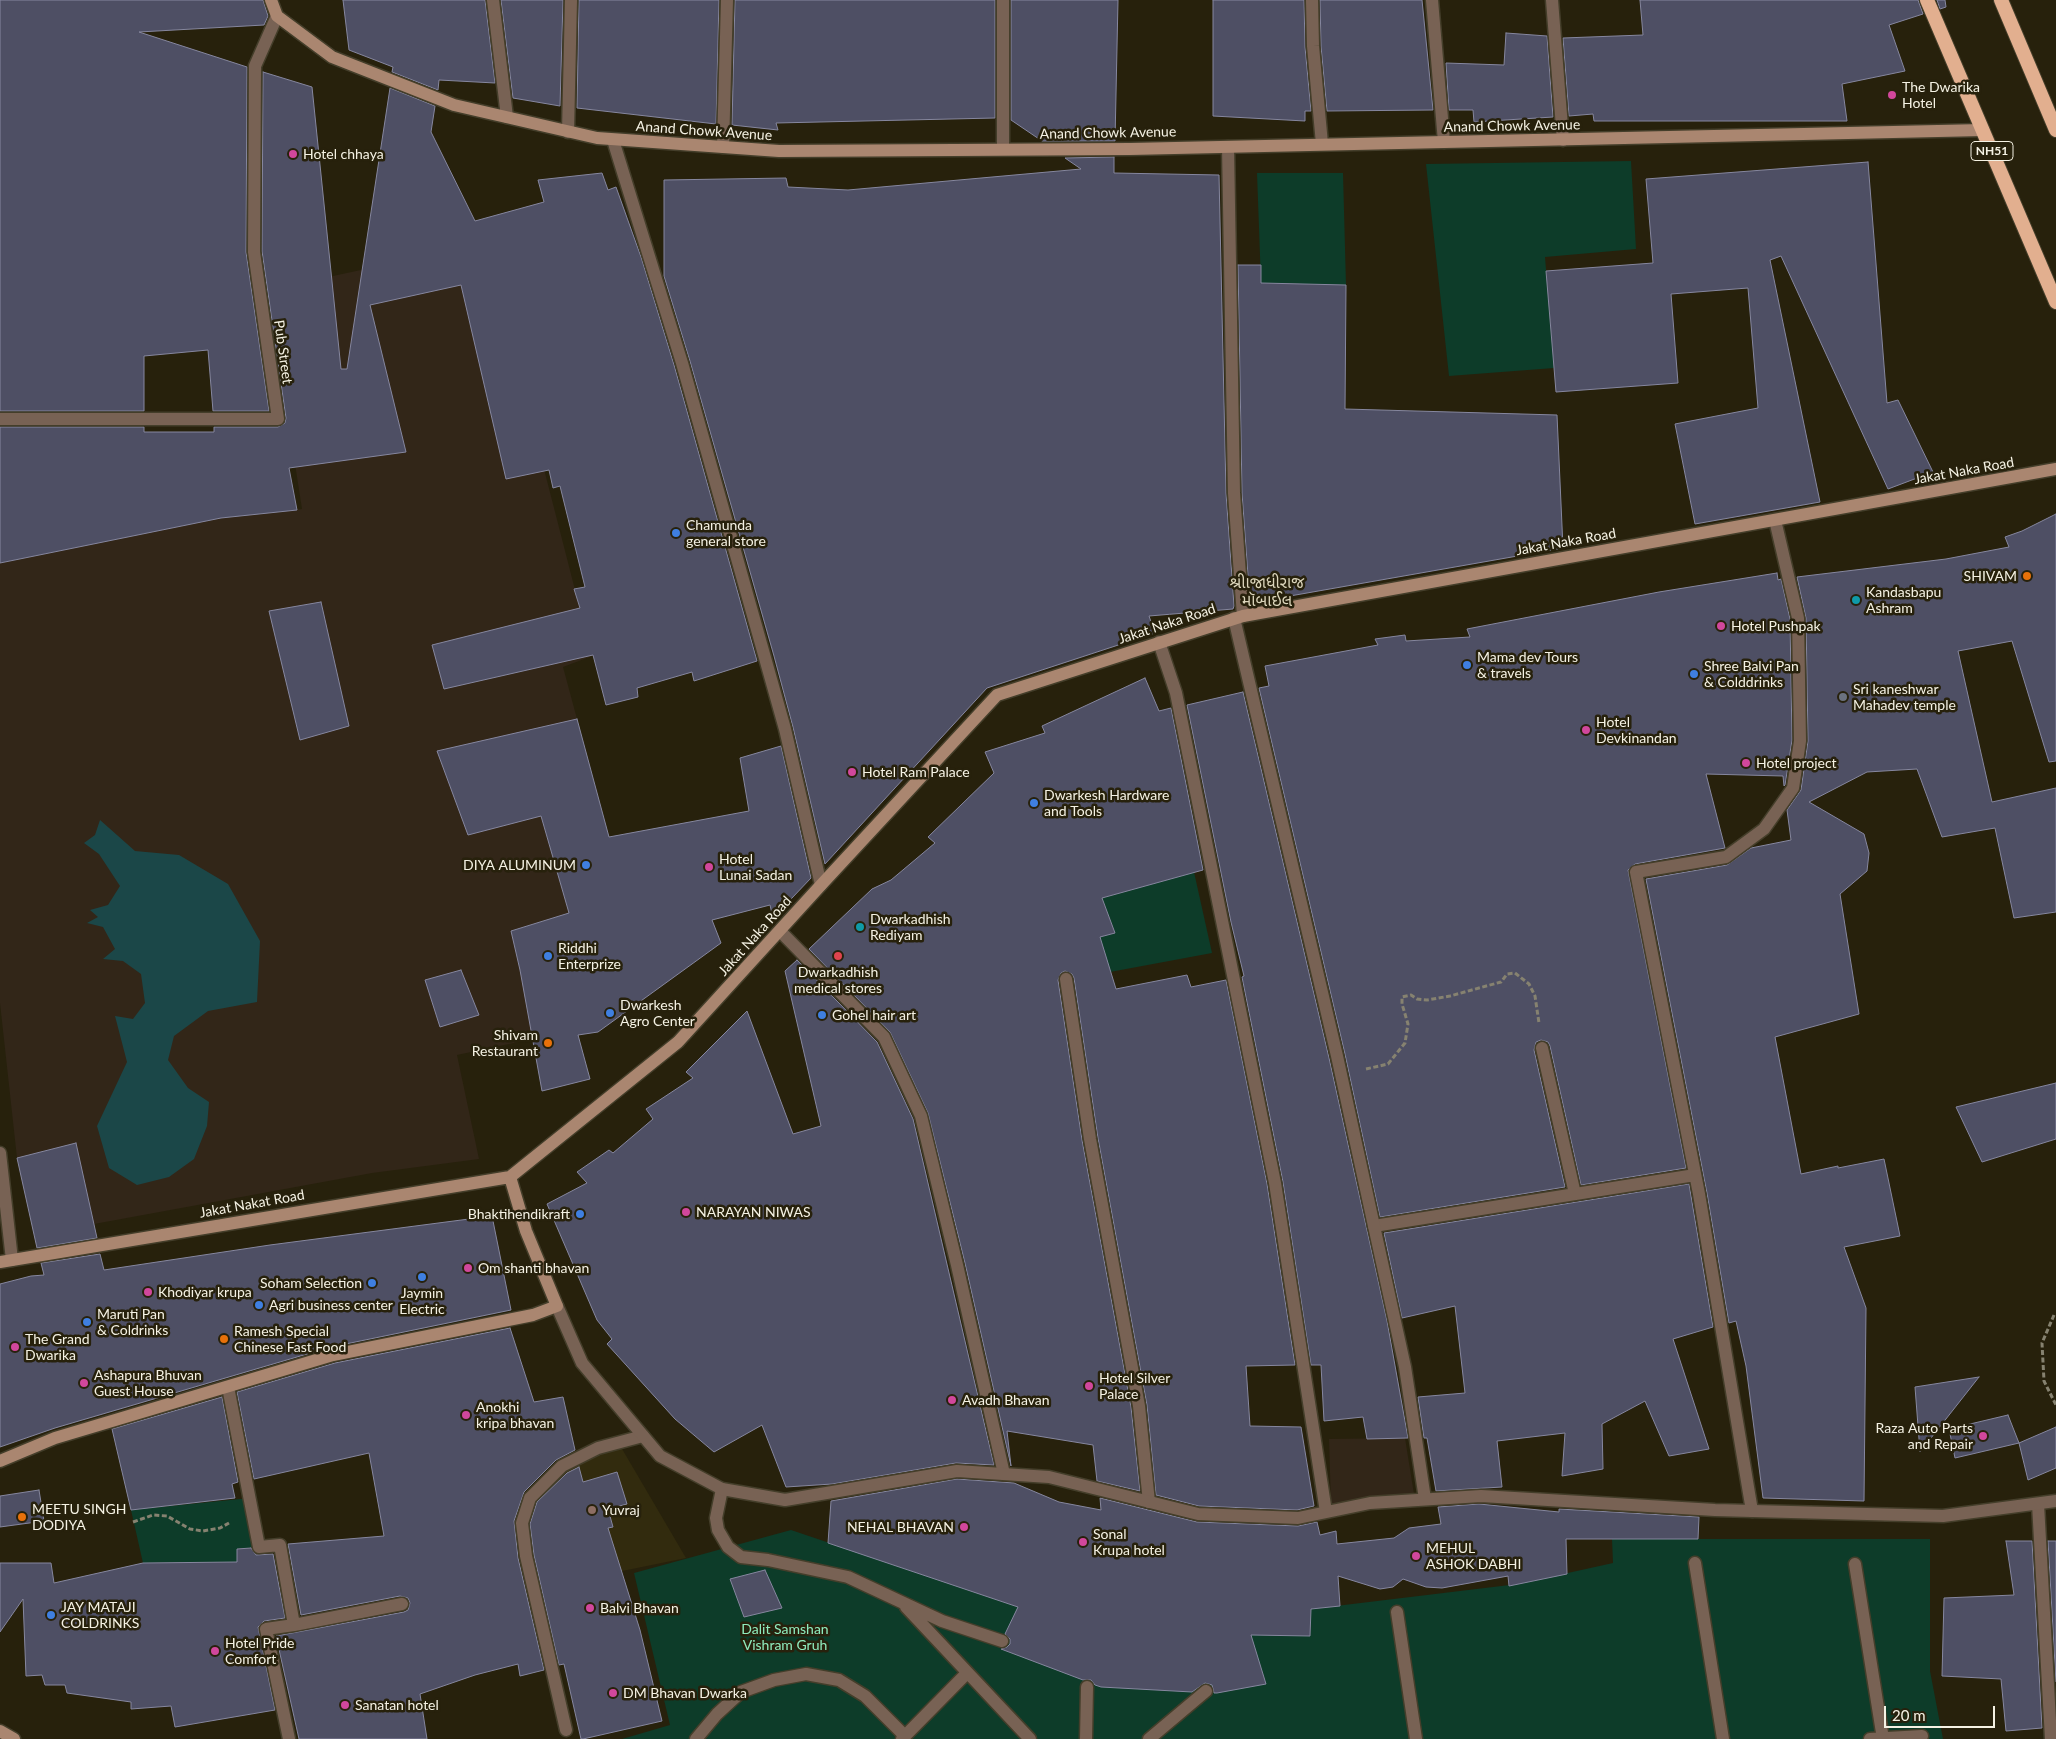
<!DOCTYPE html>
<meta charset="utf-8">
<style>
body{margin:0}
#map{position:relative;width:2056px;height:1739px;overflow:hidden;background:#27210c;font-family:Lato,sans-serif}
canvas{display:block}
.scale{position:absolute;left:1884px;top:1706px;width:111px;height:22px;box-sizing:border-box;border:2px solid #f5f2e4;border-top:0;padding-left:6px;font-size:15px;line-height:18px;white-space:nowrap;color:#f5f2e4;-webkit-text-stroke:4px #27210c;paint-order:stroke}
</style>
<div id="map">
<canvas width="2056" height="1739"></canvas>
<div class="scale">20 m</div>
</div>
<script>
const ctx = document.querySelector('canvas').getContext('2d');
ctx.lineJoin = 'round';
function fillPath(path, color) { ctx.fillStyle = color; ctx.fill(path, 'evenodd'); }
const shape = rows => new Path2D(rows.map(r => 'M' + r).join(''));
function stroke(path, color, width, dash) { ctx.strokeStyle = color; ctx.lineWidth = width; ctx.lineCap = dash ? 'butt' : 'round'; ctx.setLineDash(dash || []); ctx.stroke(path); }
function drawText(font, color, halo, rows, align = 'center') {
  ctx.font = font + ' Lato,"Noto Sans Gujarati",sans-serif'; ctx.lineWidth = 5; ctx.setLineDash([]); ctx.textBaseline = 'middle'; ctx.strokeStyle = halo; ctx.fillStyle = color; for (const [text, x, y, turn = 0] of rows) {
    ctx.save(); ctx.translate(x, y); ctx.rotate((+turn || 0) * Math.PI / 180); ctx.textAlign = isNaN(turn) ? turn : align; if (halo) ctx.strokeText(text, 0, 0); ctx.fillText(text, 0, 0); ctx.restore();
  }
}
fillPath(shape([
 [618,1442,686,1558,534,1589,522,1523,530,1498,562,1466]
]), '#322b0e');
fillPath(shape([
 [486,243,592,656,563,667,597,793,541,817,569,913,511,931,537,1038,457,1055,479,1159,372,1173,94,1224,34,1233,17,1158,0,1003,0,563,219,518,302,509,268,290],
 [1405,1438,1414,1494,1331,1505,1329,1439]
]), '#322618');
fillPath(shape([
 [1631,161,1636,249,1545,257,1554,368,1449,376,1426,164],
 [1257,173,1343,173,1346,285,1261,283],
 [1194,872,1212,953,1110,972,1096,938,1115,933,1102,898],
 [250,1498,259,1547,237,1549,237,1562,143,1563,131,1510],
 [791,1530,1025,1609,1310,1636,1311,1609,1518,1584,1613,1563,1612,1539,1930,1539,1930,1671,1943,1739,622,1739,670,1725,634,1573]
]), '#0d3c29');
fillPath(shape([
 [100,820,135,851,179,855,228,884,260,941,257,1002,208,1011,174,1036,168,1060,188,1088,209,1102,207,1126,194,1159,169,1177,137,1185,109,1168,97,1126,127,1062,115,1016,133,1019,145,1003,141,974,123,961,103,959,115,949,103,927,87,923,98,917,90,910,108,905,120,886,99,854,84,843,95,835]
]), '#1b4748');
const building = shape([
 [0,0,263,0,268,16,264,25,139,32,247,67,246,252,269,411,213,411,208,350,144,356,144,411,0,411,0,0],
 [343,0,485,0,495,83,439,80,438,90,392,72,393,67,349,50,343,0],
 [501,0,563,0,560,106,513,98,501,0],
 [579,0,719,0,716,124,577,108,579,0],
 [735,0,995,0,995,118,776,123,778,130,732,125,735,0],
 [1011,0,1118,0,1115,141,1042,141,1011,120,1011,0],
 [1213,0,1304,0,1305,47,1311,111,1305,111,1305,121,1213,116,1213,0],
 [1320,0,1422,0,1433,110,1327,111,1321,46,1320,0],
 [1640,0,1918,0,1923,14,1889,25,1905,71,1842,84,1847,121,1594,121,1593,114,1569,116,1563,38,1643,35,1640,0],
 [1937,0,1945,0,1946,7,1940,9,1937,0],
 [1506,33,1547,36,1553,117,1474,122,1473,110,1449,110,1446,63,1504,65,1506,33],
 [263,72,312,87,341,369,347,369,390,88,435,106,431,132,475,221,544,202,538,180,602,173,608,190,616,187,641,257,674,365,757,661,694,681,692,672,637,688,638,697,606,705,593,655,444,689,432,645,580,608,574,589,585,587,560,486,553,488,549,470,506,479,461,285,370,305,406,452,289,468,297,510,221,518,0,563,0,427,144,427,144,432,214,432,214,427,278,427,285,423,286,418,262,251,263,72],
 [1114,157,1114,173,1219,175,1226,493,1234,606,1233,609,1149,616,1155,633,987,688,825,864,793,727,774,656,690,361,664,276,664,180,786,178,788,187,848,190,1081,169,1065,158,1114,157],
 [1868,162,1887,403,1898,400,1933,472,1888,489,1781,256,1770,260,1820,502,1695,524,1675,424,1758,408,1748,288,1671,294,1678,383,1556,392,1546,271,1653,263,1646,179,1868,162],
 [1238,265,1261,265,1261,283,1346,285,1345,409,1557,415,1563,548,1250,603,1242,493,1238,265],
 [2056,514,2056,761,2049,762,2012,641,1958,651,1992,802,2056,788,2056,912,2014,918,1995,828,1942,837,1917,769,1867,772,1809,802,1864,834,1869,853,1867,871,1840,894,1859,1014,1775,1037,1801,1174,1838,1166,1838,1168,1884,1159,1900,1236,1844,1247,1866,1308,1864,1501,1763,1498,1746,1366,1736,1321,1729,1323,1707,1193,1646,879,1727,865,1751,848,1791,840,1787,810,1801,790,1808,741,1806,618,1797,577,1946,559,2009,547,2005,537,2022,531,2056,514],
 [1777,573,1778,580,1781,579,1790,619,1792,740,1785,785,1784,786,1783,776,1706,774,1725,848,1635,864,1628,870,1686,1168,1581,1185,1550,1046,1548,1042,1541,1040,1536,1042,1534,1050,1565,1187,1380,1217,1345,1054,1259,688,1269,686,1265,666,1378,645,1375,639,1405,635,1406,641,1470,637,1467,629,1659,592,1777,573],
 [321,602,349,726,300,740,269,611,321,602],
 [1145,678,1159,711,1171,708,1203,870,1102,898,1115,933,1100,937,1116,989,1187,975,1191,987,1226,980,1267,1184,1295,1365,1246,1366,1250,1426,1301,1427,1314,1506,1297,1510,1199,1506,1156,1495,1147,1405,1098,1138,1074,978,1072,974,1065,971,1061,973,1058,980,1082,1140,1131,1407,1140,1491,1097,1481,1093,1445,1007,1431,1011,1466,965,1263,928,1113,890,1032,809,949,872,889,891,880,935,843,928,837,994,773,985,752,1045,733,1042,726,1145,678],
 [1243,692,1329,1058,1387,1321,1408,1438,1367,1439,1363,1417,1324,1421,1321,1365,1311,1365,1283,1182,1242,977,1244,976,1231,922,1187,705,1243,692],
 [577,719,609,837,749,811,740,758,781,746,811,878,773,918,770,905,712,920,721,943,598,1032,578,1035,590,1079,542,1091,520,970,511,931,569,913,541,816,468,835,437,751,577,719],
 [797,960,877,1042,913,1119,994,1465,956,1463,832,1484,786,1487,762,1425,714,1452,675,1419,607,1344,612,1339,597,1320,547,1204,587,1183,577,1172,609,1150,613,1153,653,1119,646,1109,693,1078,686,1072,747,1011,793,1134,821,1126,785,971,797,960],
 [461,970,479,1015,440,1027,425,980,461,970],
 [2056,1083,2056,1139,1982,1162,1956,1107,2056,1083],
 [76,1143,97,1238,37,1248,17,1158,76,1143],
 [1689,1184,1713,1327,1673,1339,1709,1449,1669,1456,1645,1401,1602,1424,1603,1469,1562,1476,1565,1433,1497,1441,1502,1487,1436,1491,1427,1438,1424,1438,1418,1397,1465,1393,1455,1306,1402,1318,1384,1233,1689,1184],
 [492,1216,511,1310,331,1347,55,1428,0,1447,0,1284,31,1276,44,1275,41,1263,100,1254,104,1270,270,1245,492,1216],
 [510,1328,534,1402,563,1397,575,1450,556,1460,524,1492,514,1521,518,1558,544,1670,520,1676,518,1664,475,1675,420,1694,427,1739,299,1739,276,1636,404,1612,408,1610,410,1603,408,1598,400,1596,301,1615,288,1544,384,1536,369,1453,254,1479,237,1392,335,1363,510,1328],
 [1979,1377,1920,1452,1915,1387,1979,1377],
 [222,1397,238,1482,232,1484,235,1498,131,1510,112,1429,222,1397],
 [2008,1415,2019,1443,1955,1458,1949,1429,2008,1415],
 [2056,1427,2056,1468,2028,1480,2019,1443,2056,1427],
 [579,1467,583,1482,617,1472,627,1504,608,1509,613,1527,608,1528,640,1630,662,1721,583,1739,581,1739,564,1664,559,1665,534,1555,530,1524,537,1502,567,1473,579,1467],
 [957,1479,1014,1483,1059,1502,1101,1510,1100,1498,1197,1522,1298,1526,1317,1522,1320,1535,1336,1531,1337,1544,1394,1538,1409,1528,1441,1524,1438,1507,1479,1504,1559,1512,1559,1509,1699,1517,1698,1539,1566,1539,1567,1574,1509,1586,1508,1576,1442,1588,1426,1587,1403,1579,1393,1587,1380,1589,1338,1576,1340,1606,1311,1609,1310,1636,1251,1635,1266,1684,1217,1693,1214,1693,1212,1685,1205,1683,1192,1692,1101,1687,1095,1685,1091,1680,1083,1680,1001,1649,1007,1647,1010,1644,1010,1639,1005,1634,1018,1607,828,1543,831,1501,957,1479],
 [39,1490,44,1521,0,1527,0,1496,39,1490],
 [2006,1541,2032,1541,2042,1728,2006,1731,2001,1679,1942,1676,1944,1598,2014,1595,2006,1541],
 [2048,1541,2056,1541,2056,1682,2048,1541],
 [251,1548,256,1555,273,1554,285,1618,264,1621,258,1627,275,1710,175,1727,171,1706,131,1709,131,1702,67,1693,65,1685,45,1685,42,1675,26,1676,23,1599,0,1632,0,1563,51,1563,54,1583,143,1563,237,1562,237,1549,251,1548],
 [765,1570,782,1608,744,1617,730,1579,765,1570]
]);
fillPath(building, '#4e4f64');
stroke(building, '#86879f', 1);
const service = shape([
 [780,931,884,1037,921,1116,957,1265,1004,1474],
 [1066,979,1090,1139,1139,1406,1149,1502],
 [228,1387,259,1547,280,1545,294,1625,402,1604],
 [722,1489,716,1518,718,1530,728,1547,741,1557,768,1560,848,1577,942,1621,1002,1641],
 [1695,1563,1723,1739],
 [1855,1564,1883,1739],
 [906,1607,1030,1739],
 [1397,1612,1416,1739],
 [289,1739,266,1629,294,1625],
 [696,1739,717,1714,741,1692,774,1680,806,1674,839,1680,865,1696,905,1736],
 [902,1739,967,1673],
 [1086,1739,1087,1687],
 [1149,1739,1206,1691],
 [1870,1739,1922,1736]
]);
const minor = shape([
 [493,0,507,117],
 [1312,0,1313,46,1322,144],
 [1432,0,1444,142],
 [1552,0,1563,140],
 [568,132,571,0],
 [613,140,682,363,785,729,821,885],
 [723,147,727,0],
 [1542,1048,1575,1194],
 [1374,1226,1695,1175],
 [2038,1504,2051,1739],
 [1752,1511,1699,1194,1636,872,1726,857,1764,829,1793,788,1800,741,1798,618,1775,520],
 [566,1730,526,1556,522,1523,530,1498,562,1466,598,1448,643,1436]
]);
const tertiary = shape([
 [1003,0,1003,149],
 [1228,147,1234,493,1243,616],
 [0,419,278,419,254,252,255,66,277,16],
 [1234,618,1337,1056,1374,1226,1405,1367,1425,1499],
 [1159,642,1176,693,1275,1183,1326,1512],
 [0,1153,12,1260],
 [557,1306,582,1363,660,1456,722,1489,785,1500,957,1471,1049,1477,1198,1514,1298,1518,1370,1503,1481,1496,1715,1510,1943,1516,2056,1501]
]);
const secondary = shape([
 [271,0,277,16,332,57,454,105,597,138,779,151,1130,149,1983,130],
 [0,1262,510,1177,678,1042,821,885,997,695,1243,616,2056,469],
 [0,1461,55,1438,333,1355,533,1315,557,1306,526,1231,510,1177],
 [0,1731,14,1739]
]);
const trunk = shape([
 [1927,0,2056,302],
 [2001,0,2056,130]
]);
stroke(service, '#443e2a', 15);
stroke(minor, '#443e2a', 15);
stroke(tertiary, '#443e2a', 15);
stroke(secondary, '#443e2a', 15);
stroke(trunk, '#443e2a', 16);
stroke(shape([
 [1366,1069,1388,1064,1405,1043,1408,1024,1402,1004,1402,997,1411,995,1417,999,1427,1000,1450,996,1501,982,1507,974,1515,973,1529,984,1535,996,1539,1023],
 [2054,1315,2042,1343,2044,1381,2056,1405],
 [133,1522,153,1515,167,1516,190,1529,203,1531,220,1528,229,1523]
]), '#868270', 3, [5, 2.5]);
stroke(service, '#786254', 12);
stroke(minor, '#786254', 12);
stroke(tertiary, '#786254', 12);
stroke(secondary, '#aa8670', 12);
stroke(trunk, '#e2af8f', 14);
for (const [x, y, r, color] of [
 [1892,95,5,"#d1479c"],
 [293,154,5,"#d1479c"],
 [676,533,5,"#3f7fe0"],
 [2027,576,5,"#e8710a"],
 [1856,600,5,"#0f9aa8"],
 [1721,626,5,"#d1479c"],
 [1467,665,5,"#3f7fe0"],
 [1694,674,5,"#3f7fe0"],
 [1843,697,5,"#6b7280"],
 [1586,730,5,"#d1479c"],
 [1746,763,5,"#d1479c"],
 [852,772,5,"#d1479c"],
 [1034,803,5,"#3f7fe0"],
 [586,865,5,"#3f7fe0"],
 [709,867,5,"#d1479c"],
 [860,927,5,"#0f9aa8"],
 [548,956,5,"#3f7fe0"],
 [838,956,5,"#e0444e"],
 [610,1013,5,"#3f7fe0"],
 [822,1015,5,"#3f7fe0"],
 [548,1043,5,"#e8710a"],
 [686,1212,5,"#d1479c"],
 [580,1214,5,"#3f7fe0"],
 [468,1268,5,"#d1479c"],
 [422,1277,5,"#3f7fe0"],
 [372,1283,5,"#3f7fe0"],
 [148,1292,5,"#d1479c"],
 [259,1305,5,"#3f7fe0"],
 [87,1322,5,"#3f7fe0"],
 [224,1339,5,"#e8710a"],
 [15,1347,5,"#d1479c"],
 [84,1383,5,"#d1479c"],
 [1089,1386,5,"#d1479c"],
 [952,1400,5,"#d1479c"],
 [466,1415,5,"#d1479c"],
 [1983,1436,5,"#d1479c"],
 [592,1510,5,"#8d6e63"],
 [22,1517,5,"#e8710a"],
 [964,1527,5,"#d1479c"],
 [1083,1542,5,"#d1479c"],
 [1416,1556,5,"#d1479c"],
 [590,1608,5,"#d1479c"],
 [51,1615,5,"#3f7fe0"],
 [215,1651,5,"#d1479c"],
 [613,1693,5,"#d1479c"],
 [345,1705,5,"#d1479c"]
]) { const dot = new Path2D(); dot.arc(x, y, r, 0, 2 * Math.PI); ctx.fillStyle = color; ctx.fill(dot); stroke(dot, '#27210c', 2); }
for (const [x, y, w] of [
 [1992,151,42]
]) { const box = new Path2D(); box.roundRect(x - w / 2, y - 9.5, w, 19, 4); ctx.fillStyle = '#27210c'; ctx.fill(box); stroke(box, '#f5f2e4', 1); }
drawText('bold 12px', '#f5f2e4', null, [
 ["NH51",1992,151]
]);
drawText('14px', '#f5f2e4', '#27210c', [
 ["The Dwarika",1902,87],
 ["Hotel",1902,103],
 ["Hotel chhaya",303,154],
 ["Chamunda",686,525],
 ["general store",686,541],
 ["SHIVAM",2017,576,"right"],
 ["Kandasbapu",1866,592],
 ["Ashram",1866,608],
 ["Hotel Pushpak",1731,626],
 ["Mama dev Tours",1477,657],
 ["& travels",1477,673],
 ["Shree Balvi Pan",1704,666],
 ["& Colddrinks",1704,682],
 ["Sri kaneshwar",1853,689],
 ["Mahadev temple",1853,705],
 ["Hotel",1596,722],
 ["Devkinandan",1596,738],
 ["Hotel project",1756,763],
 ["Hotel Ram Palace",862,772],
 ["Dwarkesh Hardware",1044,795],
 ["and Tools",1044,811],
 ["Hotel",719,859],
 ["Lunai Sadan",719,875],
 ["DIYA ALUMINUM",576,865,"right"],
 ["Dwarkadhish",870,919],
 ["Rediyam",870,935],
 ["Riddhi",558,948],
 ["Enterprize",558,964],
 ["Dwarkadhish",838,972,"center"],
 ["medical stores",838,988,"center"],
 ["Dwarkesh",620,1005],
 ["Agro Center",620,1021],
 ["Gohel hair art",832,1015],
 ["Shivam",538,1035,"right"],
 ["Restaurant",538,1051,"right"],
 ["NARAYAN NIWAS",696,1212],
 ["Bhaktihendikraft",570,1214,"right"],
 ["Om shanti bhavan",478,1268],
 ["Soham Selection",362,1283,"right"],
 ["Khodiyar krupa",158,1292],
 ["Jaymin",422,1293,"center"],
 ["Electric",422,1309,"center"],
 ["Agri business center",269,1305],
 ["Maruti Pan",97,1314],
 ["& Coldrinks",97,1330],
 ["Ramesh Special",234,1331],
 ["Chinese Fast Food",234,1347],
 ["The Grand",25,1339],
 ["Dwarika",25,1355],
 ["Ashapura Bhuvan",94,1375],
 ["Guest House",94,1391],
 ["Hotel Silver",1099,1378],
 ["Palace",1099,1394],
 ["Avadh Bhavan",962,1400],
 ["Anokhi",476,1407],
 ["kripa bhavan",476,1423],
 ["Raza Auto Parts",1973,1428,"right"],
 ["and Repair",1973,1444,"right"],
 ["MEETU SINGH",32,1509],
 ["DODIYA",32,1525],
 ["Yuvraj",602,1510],
 ["NEHAL BHAVAN",954,1527,"right"],
 ["Sonal",1093,1534],
 ["Krupa hotel",1093,1550],
 ["MEHUL",1426,1548],
 ["ASHOK DABHI",1426,1564],
 ["JAY MATAJI",61,1607],
 ["COLDRINKS",61,1623],
 ["Balvi Bhavan",600,1608],
 ["Hotel Pride",225,1643],
 ["Comfort",225,1659],
 ["DM Bhavan Dwarka",623,1693],
 ["Sanatan hotel",355,1705]
], 'left');
drawText('14px', '#f5f2e4', '#27210c', [
 ["Anand Chowk Avenue",1512,126,-1],
 ["Anand Chowk Avenue",704,131,4],
 ["Anand Chowk Avenue",1108,133,-1],
 ["Pub Street",283,352,82],
 ["Jakat Naka Road",1964,471,-10],
 ["Jakat Naka Road",1566,542,-10],
 ["Jakat Naka Road",1167,624,-18],
 ["Jakat Naka Road",755,936,-48],
 ["Jakat Nakat Road",252,1204,-10]
]);
drawText('14px', '#8fecbe', '#27210c', [
 ["Dalit Samshan",785,1629],
 ["Vishram Gruh",785,1645]
]);
drawText('16px', '#ddd7bd', '#27210c', [
 ["શ્રીાજાધીરાજ",1267,583],
 ["મૉબાઈલ",1267,601]
]);
</script>
